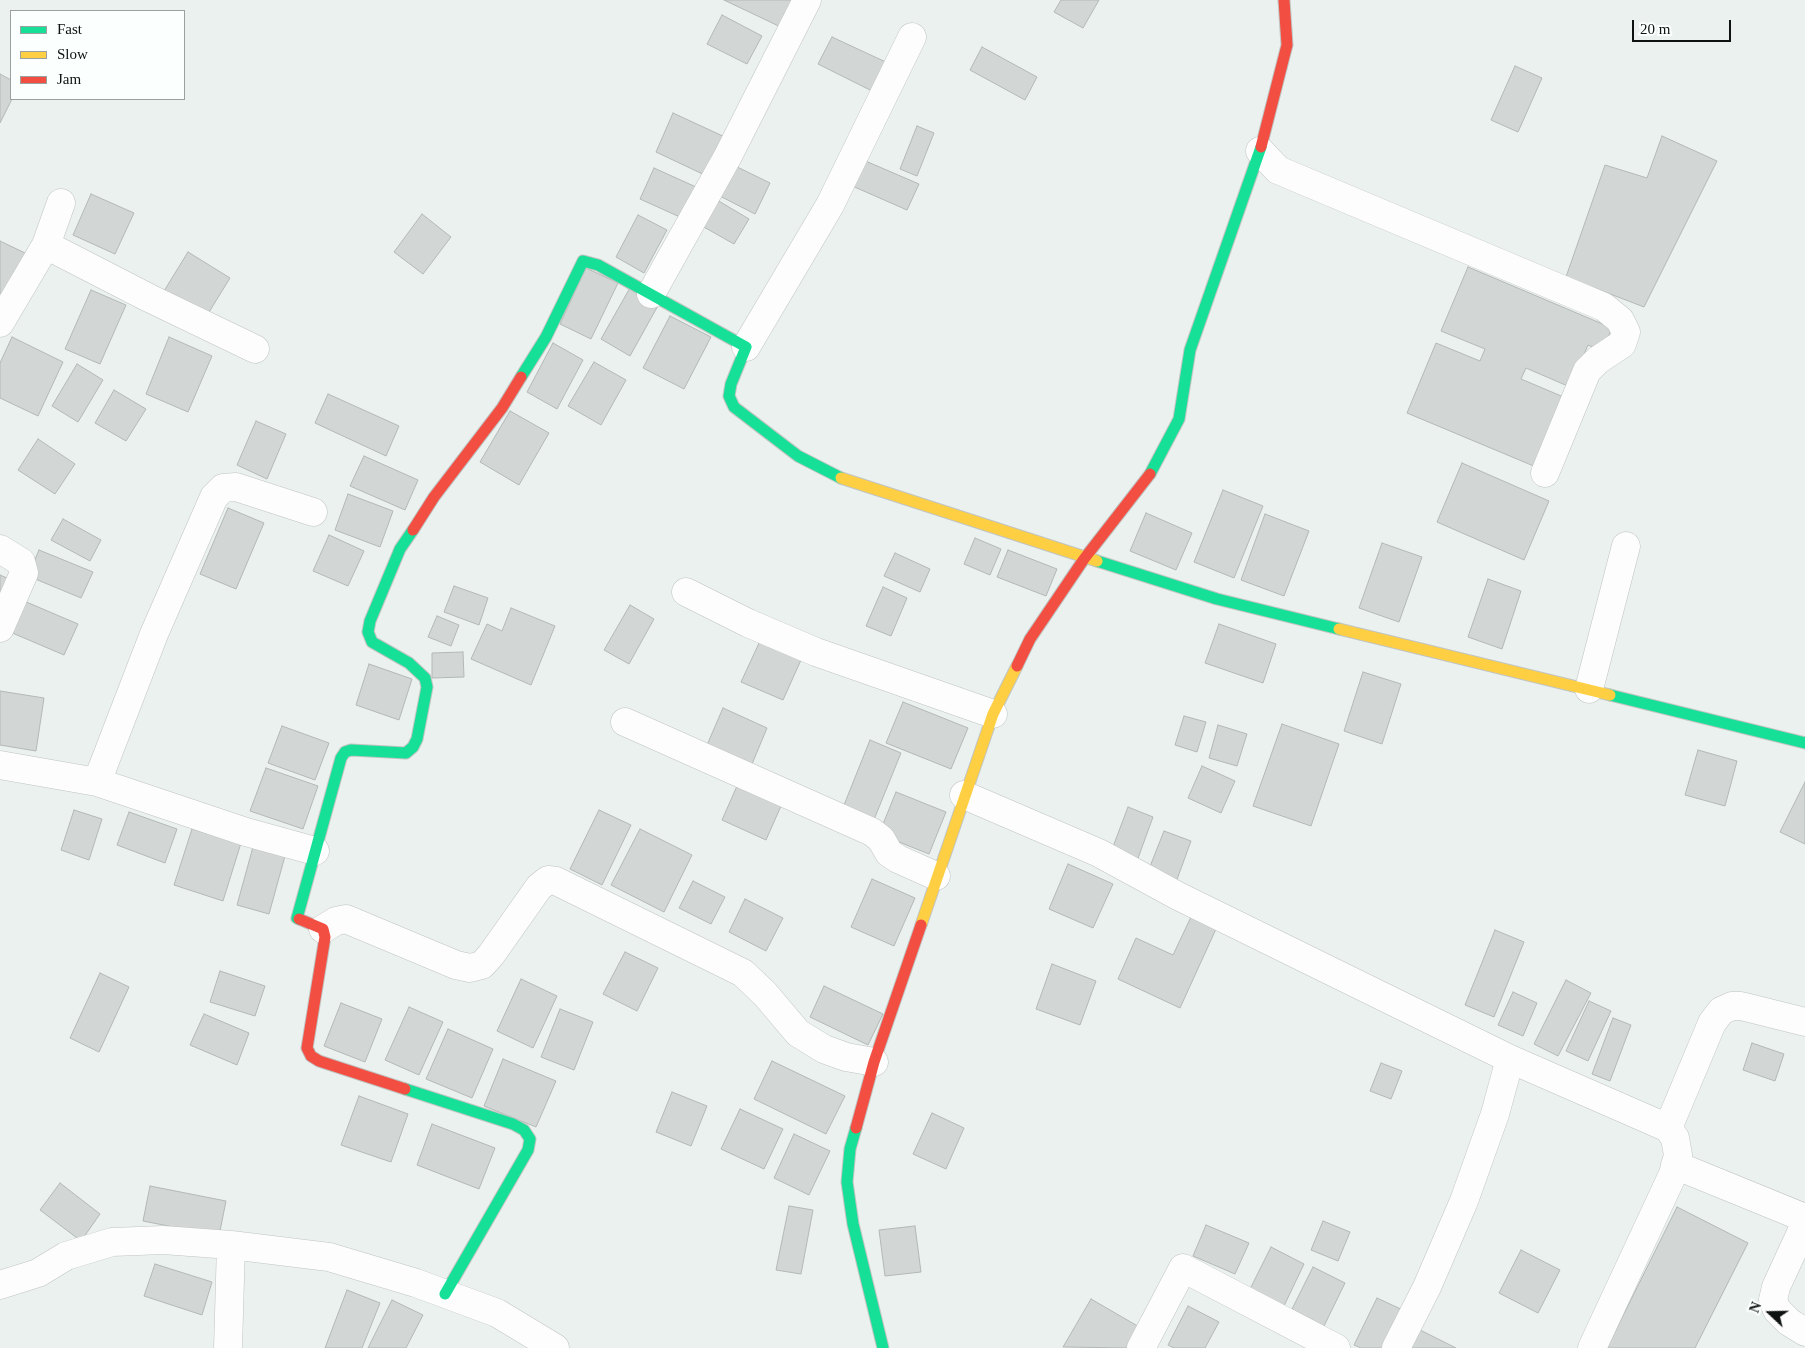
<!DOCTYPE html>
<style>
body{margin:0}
#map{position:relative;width:1805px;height:1348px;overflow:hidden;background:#ebf1ee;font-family:"Times New Roman",serif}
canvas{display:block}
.legend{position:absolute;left:10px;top:10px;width:175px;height:90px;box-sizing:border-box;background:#fbfffd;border:1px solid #9ca09f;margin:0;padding:6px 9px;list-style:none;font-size:15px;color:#0e1211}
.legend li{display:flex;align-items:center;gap:10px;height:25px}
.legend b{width:25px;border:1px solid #9ca09f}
.north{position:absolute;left:1745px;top:1288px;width:50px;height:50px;-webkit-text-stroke:4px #fbfffd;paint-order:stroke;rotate:291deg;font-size:14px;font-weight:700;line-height:20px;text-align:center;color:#0e1211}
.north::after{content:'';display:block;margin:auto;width:18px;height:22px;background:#0e1211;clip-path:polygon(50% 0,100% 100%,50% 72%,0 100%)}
.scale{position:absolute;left:1632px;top:20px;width:99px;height:22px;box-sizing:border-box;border:2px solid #0e1211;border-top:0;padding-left:6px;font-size:15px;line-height:18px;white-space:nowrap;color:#0e1211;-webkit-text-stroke:4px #fbfffd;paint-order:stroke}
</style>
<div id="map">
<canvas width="1805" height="1348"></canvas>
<ul class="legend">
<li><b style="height:6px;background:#16e098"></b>Fast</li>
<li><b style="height:6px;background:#ffcf43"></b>Slow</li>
<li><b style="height:6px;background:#f24e42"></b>Jam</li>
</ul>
<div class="north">N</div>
<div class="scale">20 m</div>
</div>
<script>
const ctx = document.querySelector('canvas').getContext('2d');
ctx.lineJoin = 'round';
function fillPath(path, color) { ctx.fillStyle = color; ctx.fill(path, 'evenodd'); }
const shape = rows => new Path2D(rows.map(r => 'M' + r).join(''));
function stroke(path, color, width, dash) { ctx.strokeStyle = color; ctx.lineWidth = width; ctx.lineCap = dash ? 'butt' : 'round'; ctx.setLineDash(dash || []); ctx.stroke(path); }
const building = shape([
 [724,0,801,0,787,30,724,0],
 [1061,0,1099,0,1083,28,1054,12,1061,0],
 [722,15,762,36,747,64,707,44,722,15],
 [832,37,890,64,876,93,818,64,832,37],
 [982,47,1037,77,1025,100,970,70,982,47],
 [1515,66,1542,78,1518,132,1491,120,1515,66],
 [0,74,11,80,12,99,0,123,0,74],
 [673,113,727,138,709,177,656,152,673,113],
 [917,126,934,133,917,176,900,169,917,126],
 [1662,136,1717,161,1644,307,1566,277,1605,165,1647,178,1662,136],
 [861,159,919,184,907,210,850,185,861,159],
 [729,163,770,183,755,214,714,193,729,163],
 [654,168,696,187,682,218,640,199,654,168],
 [91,194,134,213,115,254,73,235,91,194],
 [717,200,749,219,734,244,702,226,717,200],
 [422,214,451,237,423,274,394,252,422,214],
 [638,215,667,230,644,273,616,257,638,215],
 [0,241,27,254,0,304,0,241],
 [188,252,230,278,206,317,164,291,188,252],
 [1468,267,1612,328,1602,351,1588,345,1570,387,1526,368,1521,379,1566,398,1536,467,1407,413,1436,343,1480,361,1485,349,1441,331,1468,267],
 [586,268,618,283,591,339,560,324,586,268],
 [631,286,660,302,630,356,601,339,631,286],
 [91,290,126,305,100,364,65,349,91,290],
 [670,316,711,337,684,389,643,368,670,316],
 [12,337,63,362,38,416,0,398,0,363,12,337],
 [169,337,212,356,188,412,146,394,169,337],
 [553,343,583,360,557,409,527,392,553,343],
 [594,362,626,380,601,425,568,406,594,362],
 [77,364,103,380,78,422,52,406,77,364],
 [114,390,146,409,126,441,95,423,114,390],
 [328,394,399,426,386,456,315,423,328,394],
 [510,411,549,433,519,485,480,462,510,411],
 [256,421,286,434,267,479,237,465,256,421],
 [38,439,75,464,55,494,18,470,38,439],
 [364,456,418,480,405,510,350,486,364,456],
 [1462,463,1549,501,1524,560,1437,522,1462,463],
 [1223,490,1263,506,1234,578,1194,562,1223,490],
 [348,494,393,511,380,547,335,530,348,494],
 [228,508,264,523,236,589,200,574,228,508],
 [1146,513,1192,533,1176,570,1130,551,1146,513],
 [1265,514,1309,531,1284,596,1241,580,1265,514],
 [63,519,101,540,90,561,51,540,63,519],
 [329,535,364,551,348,586,313,571,329,535],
 [975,538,1001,549,990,575,964,564,975,538],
 [1382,543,1422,557,1399,622,1359,608,1382,543],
 [39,550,93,572,81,598,28,576,39,550],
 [1008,550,1057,569,1046,596,997,577,1008,550],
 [895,553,930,569,920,592,884,576,895,553],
 [0,575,9,579,0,601,0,575],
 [1488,579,1521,591,1502,649,1468,637,1488,579],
 [454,586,488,598,479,625,444,612,454,586],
 [883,587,907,598,891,636,866,626,883,587],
 [24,601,78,624,64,655,10,632,24,601],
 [630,605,654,619,629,664,604,650,630,605],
 [511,608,555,626,531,685,471,659,487,624,502,631,511,608],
 [437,616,459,625,451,646,428,637,437,616],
 [1219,624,1276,644,1263,683,1205,663,1219,624],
 [760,641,801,660,783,700,741,682,760,641],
 [463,652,464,677,432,678,432,653,463,652],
 [369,664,412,679,399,720,356,705,369,664],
 [1363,672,1401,684,1382,744,1344,731,1363,672],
 [0,691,44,698,36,751,0,745,0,691],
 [903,702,968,728,951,769,886,743,903,702],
 [723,708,767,728,752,764,707,745,723,708],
 [1184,716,1206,722,1197,752,1175,745,1184,716],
 [1282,724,1339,744,1311,826,1253,806,1282,724],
 [1218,725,1247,734,1237,766,1209,758,1218,725],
 [282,726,329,743,315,780,268,763,282,726],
 [870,740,901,753,873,822,842,810,870,740],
 [1698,750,1737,761,1725,806,1685,795,1698,750],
 [1202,766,1235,781,1221,813,1188,798,1202,766],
 [266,768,318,786,303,829,250,811,266,768],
 [1805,782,1805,844,1780,832,1805,782],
 [737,786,781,806,766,840,722,820,737,786],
 [896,792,946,812,929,854,879,834,896,792],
 [1128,807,1153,817,1137,861,1111,852,1128,807],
 [74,810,102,819,89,860,61,850,74,810],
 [599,810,631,825,602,885,570,869,599,810],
 [129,812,177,829,165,863,117,845,129,812],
 [192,829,241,843,223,901,174,885,192,829],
 [640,829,692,855,664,912,611,885,640,829],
 [1164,831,1191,841,1175,885,1147,874,1164,831],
 [253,847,285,856,269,914,237,905,253,847],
 [1068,864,1113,884,1093,928,1049,909,1068,864],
 [872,879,915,898,894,946,851,927,872,879],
 [693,881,725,897,711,924,679,908,693,881],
 [745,899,783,918,766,951,729,932,745,899],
 [1191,917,1216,929,1180,1008,1118,979,1136,938,1173,955,1191,917],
 [1495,930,1524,942,1494,1017,1465,1005,1495,930],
 [625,952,658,968,637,1011,603,994,625,952],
 [1052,964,1096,981,1080,1025,1036,1009,1052,964],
 [220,971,265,986,255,1016,210,1002,220,971],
 [100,973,129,987,99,1052,70,1038,100,973],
 [521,979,557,996,533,1048,497,1031,521,979],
 [1566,980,1591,993,1558,1056,1534,1044,1566,980],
 [824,986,883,1014,868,1045,810,1017,824,986],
 [1513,992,1537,1003,1523,1036,1498,1025,1513,992],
 [1589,1001,1611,1011,1588,1061,1566,1051,1589,1001],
 [341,1003,382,1019,365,1062,324,1046,341,1003],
 [409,1007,443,1022,419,1075,385,1060,409,1007],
 [560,1009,593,1022,574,1070,541,1057,560,1009],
 [204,1014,249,1033,237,1065,190,1045,204,1014],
 [1613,1018,1631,1025,1610,1081,1592,1074,1613,1018],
 [448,1029,493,1049,472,1098,426,1079,448,1029],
 [1752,1043,1784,1054,1775,1081,1743,1070,1752,1043],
 [503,1059,556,1081,536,1127,484,1106,503,1059],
 [772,1061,845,1096,826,1134,754,1099,772,1061],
 [1381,1063,1402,1071,1391,1099,1370,1091,1381,1063],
 [672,1092,707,1106,691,1146,656,1132,672,1092],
 [359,1096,408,1114,391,1162,341,1145,359,1096],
 [740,1109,783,1129,764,1169,721,1149,740,1109],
 [932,1113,964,1128,946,1169,913,1154,932,1113],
 [432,1124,495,1148,479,1189,417,1165,432,1124],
 [794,1134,830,1151,809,1195,774,1178,794,1134],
 [60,1183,100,1214,81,1241,40,1210,60,1183],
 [150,1186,226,1201,219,1236,143,1221,150,1186],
 [789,1206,813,1210,801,1274,776,1270,789,1206],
 [1677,1207,1748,1243,1695,1348,1607,1348,1677,1207],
 [1323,1221,1350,1232,1338,1261,1311,1250,1323,1221],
 [1206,1225,1249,1243,1235,1274,1193,1256,1206,1225],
 [915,1226,921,1272,885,1276,879,1230,915,1226],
 [1271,1247,1304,1264,1283,1308,1249,1291,1271,1247],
 [1521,1250,1560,1270,1538,1313,1499,1293,1521,1250],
 [155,1264,212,1282,202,1315,144,1296,155,1264],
 [1313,1267,1345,1283,1324,1326,1292,1309,1313,1267],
 [347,1290,380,1303,362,1348,325,1348,347,1290],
 [1377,1298,1405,1311,1387,1348,1361,1348,1354,1345,1377,1298],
 [1091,1299,1141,1328,1130,1348,1063,1347,1091,1299],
 [392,1300,423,1315,406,1348,368,1348,392,1300],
 [1188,1306,1219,1322,1205,1348,1174,1348,1168,1345,1188,1306],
 [1420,1330,1456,1348,1411,1348,1420,1330]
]);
fillPath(building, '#d2d7d5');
stroke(building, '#b3b8b6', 1);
const street = shape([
 [1260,151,1278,170,1604,307,1620,320,1626,332,1622,344,1598,360,1587,371,1545,473],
 [46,245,149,298,255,349],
 [651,294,728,156,807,0],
 [0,323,46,245,61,203],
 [746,347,830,205,912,37],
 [0,549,21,562,24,573,0,628],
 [686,592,748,623,816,652,993,714],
 [1589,689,1626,546],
 [625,722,872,832,881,839,889,853,898,859,936,876],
 [0,765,97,782,246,832,315,851],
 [97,782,154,634,214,497,223,488,236,487,313,512],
 [964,795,1099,853,1178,896,1510,1059,1668,1128,1675,1138,1678,1155,1673,1174,1592,1348],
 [323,929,336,921,346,919,456,965,470,968,482,965,491,955,539,887,548,880,556,881,743,973,765,994,798,1033,824,1049,846,1057,874,1062],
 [1668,1128,1712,1023,1721,1011,1732,1006,1741,1006,1805,1022],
 [1675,1165,1805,1218],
 [1805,1224,1776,1287,1773,1300,1777,1310,1789,1322,1805,1332],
 [0,1285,38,1273,66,1256,112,1242,163,1240,231,1245,329,1257,416,1283,497,1313,555,1348],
 [228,1348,231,1245],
 [1141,1348,1183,1268,1336,1348],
 [1396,1348,1427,1287,1464,1201,1495,1114,1510,1059]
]);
const fast = shape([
 [521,377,546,337,583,261,598,265,746,347,731,384,729,396,734,407,798,456,841,478],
 [1150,474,1179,419,1190,350,1261,147],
 [1097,561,1217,599,1339,629],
 [1610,695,1805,743],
 [299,919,297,918,341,758,345,752,351,750,406,753,413,747,417,739,427,687,425,678,409,663,372,642,368,632,370,621,400,549,413,530],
 [405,1089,513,1124,524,1130,530,1139,528,1150,445,1294],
 [856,1128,850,1149,847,1182,853,1224,883,1348]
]);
const slow = shape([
 [841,478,1097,561],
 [1339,629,1610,695],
 [921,925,993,714,1017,666]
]);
const jam = shape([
 [1261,147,1287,45,1284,0],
 [413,530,434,497,502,408,521,377],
 [1017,666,1030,639,1084,559,1150,474],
 [299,919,323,929,325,937,307,1048,311,1056,319,1061,405,1089],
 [856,1128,874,1062,921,925]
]);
stroke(street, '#c0c4c2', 29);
stroke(fast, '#c0c4c2', 13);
stroke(slow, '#c0c4c2', 13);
stroke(jam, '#c0c4c2', 13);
stroke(street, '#fcfdfc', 28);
stroke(fast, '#16e098', 11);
stroke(slow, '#ffcf43', 11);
stroke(jam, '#f24e42', 11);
</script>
